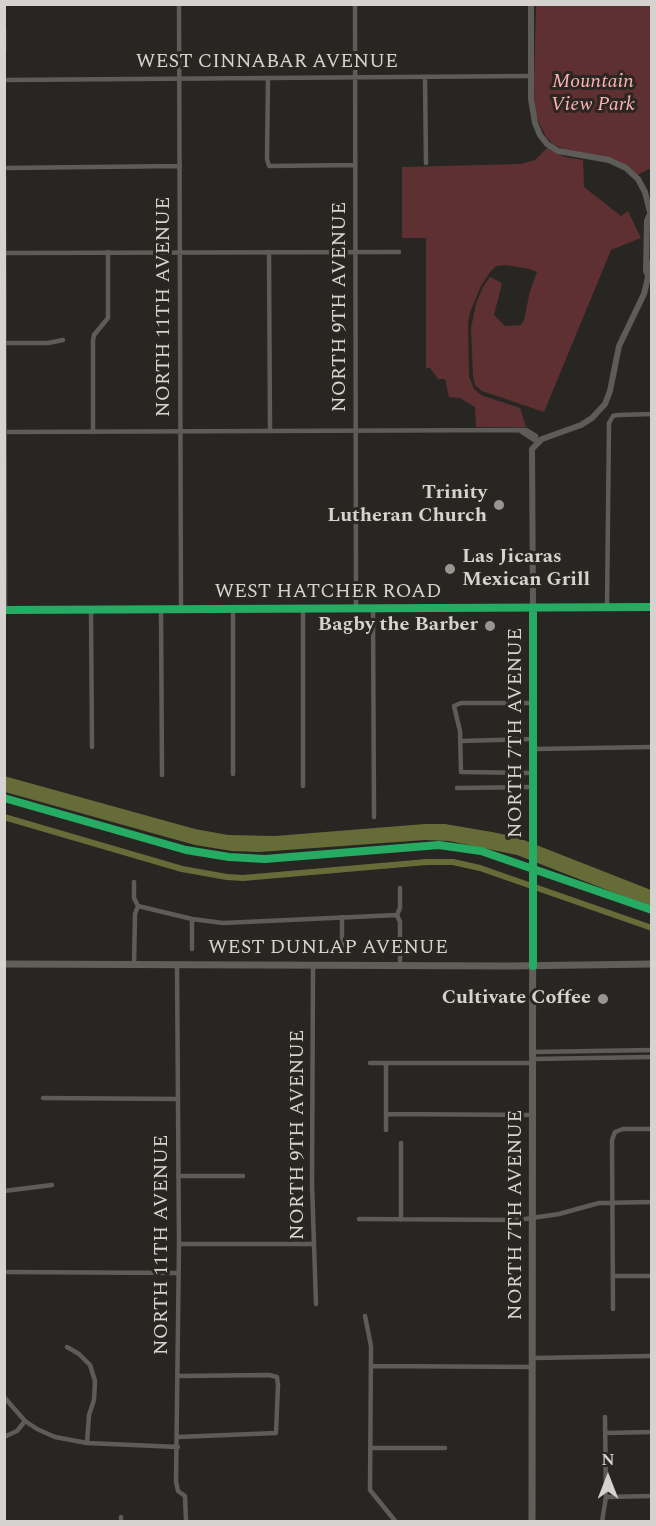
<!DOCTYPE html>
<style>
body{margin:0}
#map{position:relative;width:656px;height:1526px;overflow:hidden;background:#282623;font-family:Spectral,serif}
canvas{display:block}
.frame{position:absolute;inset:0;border:6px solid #d5d2cf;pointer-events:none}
.north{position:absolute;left:578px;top:1448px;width:60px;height:60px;-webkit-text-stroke:4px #2a2621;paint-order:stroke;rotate:0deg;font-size:16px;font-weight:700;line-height:24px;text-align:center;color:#d5d2cf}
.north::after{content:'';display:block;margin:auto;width:21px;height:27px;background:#d5d2cf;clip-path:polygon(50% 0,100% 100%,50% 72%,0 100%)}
</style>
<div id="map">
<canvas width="656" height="1526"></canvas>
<div class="frame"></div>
<div class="north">N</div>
</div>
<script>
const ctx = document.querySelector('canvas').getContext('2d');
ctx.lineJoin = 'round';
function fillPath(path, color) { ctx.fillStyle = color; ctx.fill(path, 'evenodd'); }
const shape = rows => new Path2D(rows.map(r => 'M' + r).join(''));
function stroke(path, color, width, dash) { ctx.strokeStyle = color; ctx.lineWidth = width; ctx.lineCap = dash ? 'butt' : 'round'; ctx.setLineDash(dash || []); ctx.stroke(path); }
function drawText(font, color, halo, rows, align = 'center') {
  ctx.font = font + ' Spectral,serif'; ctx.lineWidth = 6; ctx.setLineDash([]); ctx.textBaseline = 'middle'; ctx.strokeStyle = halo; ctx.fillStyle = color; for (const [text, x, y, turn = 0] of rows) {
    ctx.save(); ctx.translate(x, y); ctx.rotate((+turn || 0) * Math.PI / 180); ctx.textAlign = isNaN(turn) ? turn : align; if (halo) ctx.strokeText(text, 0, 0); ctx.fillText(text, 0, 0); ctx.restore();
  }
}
fillPath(shape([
 [536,5,651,5,651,168,637,175,632,169,614,159,567,150,554,145,546,137,535,114,534,85],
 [547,148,565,157,583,160,584,187,621,216,628,211,641,238,611,250,544,412,482,391,475,385,473,376,471,328,476,304,483,287,490,277,502,283,494,315,505,326,521,325,524,320,530,291,537,272,529,269,506,265,496,266,490,272,481,286,470,312,468,323,469,377,474,389,481,395,520,408,526,427,476,427,475,407,460,398,449,397,445,379,438,379,430,368,426,368,426,238,402,238,402,167,521,164,535,160]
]), '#5f3032');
fillPath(shape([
 [4,776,195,829,228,835,275,836,425,824,445,824,492,832,516,837,651,890,651,907,517,855,449,841,425,840,259,852,232,851,195,845,5,792]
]), '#656c38');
stroke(shape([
 [4,817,182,869,227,877,243,878,427,862,453,862,480,868,652,928]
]), '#656c38', 6);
stroke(shape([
 [179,4,181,609],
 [355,4,356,609],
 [4,29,4,50],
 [425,77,426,163],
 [268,78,267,159,269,166,355,165],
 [4,80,531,76],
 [4,168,180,166],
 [4,176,5,610],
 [269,252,270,431],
 [4,253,399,252],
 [5,343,48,343,63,340],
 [519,430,537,442],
 [4,432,526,430,536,436,537,442],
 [93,432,93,340,94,335,108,318,108,252],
 [607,608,609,423,613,416,618,415,652,414],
 [233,609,233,774],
 [303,609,303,786],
 [373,609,374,817],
 [91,610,92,747],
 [161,610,162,775],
 [534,703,461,703,454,706,460,731,461,772,534,773],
 [461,741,533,739],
 [534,749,652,747],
 [457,788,534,787],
 [138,906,192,919,223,923,397,915],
 [342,917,342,950],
 [192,949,192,919],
 [134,965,135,914,138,906,134,898,134,882],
 [177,965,179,1244,176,1482,178,1491,185,1496,186,1522],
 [313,966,312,1184,316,1304],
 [400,966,400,922,397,915,400,908,400,888],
 [533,1052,652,1050],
 [533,1059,652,1057],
 [370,1063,534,1063],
 [43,1098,178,1099],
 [386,1114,534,1115],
 [386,1130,386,1063],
 [178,1176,243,1176],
 [4,1191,52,1185],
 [359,1219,518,1220,559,1214,599,1203,652,1202],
 [401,1220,401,1143],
 [179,1244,313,1244],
 [4,1272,178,1273],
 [613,1276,652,1276],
 [613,1309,612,1140,615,1132,623,1129,652,1129],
 [365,1316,371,1346,370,1490,396,1522],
 [67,1347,79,1354,90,1365,95,1381,94,1400,89,1415,87,1443],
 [533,1358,652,1356],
 [371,1366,533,1367],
 [4,1397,25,1421,37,1429,55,1437,87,1443,178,1447],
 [605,1433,652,1432],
 [4,1437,17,1431,25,1421],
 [178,1437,276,1433,278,1385,277,1377,269,1375,178,1376],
 [371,1448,445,1448],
 [606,1497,652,1496],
 [121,1517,121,1522],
 [602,1522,606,1497,605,1417]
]), '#5e5c59', 4.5);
stroke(shape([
 [531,4,531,99,535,123,540,135,547,144,558,151,609,160,626,168,638,179,645,192,652,220],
 [648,276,646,271,647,221,649,216],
 [533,608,532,449,542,439,581,425,592,418,605,404,610,391,619,346,644,294,652,261],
 [4,610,652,607]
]), '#5e5c59', 6);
stroke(shape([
 [4,964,511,966,652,964],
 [532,1522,533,608]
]), '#615e59', 7);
stroke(shape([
 [4,610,652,607],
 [4,798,186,850,229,857,265,859,439,845,481,851,652,910],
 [533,966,533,608]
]), '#26ab63', 8);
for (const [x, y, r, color] of [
 [499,505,6,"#989693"],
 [450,569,6,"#989693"],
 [490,626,6,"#989693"],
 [603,999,6,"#989693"]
]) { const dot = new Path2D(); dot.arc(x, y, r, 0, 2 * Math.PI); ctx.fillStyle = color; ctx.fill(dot); stroke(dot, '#2a2621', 2); }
drawText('20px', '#d5d2cf', '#2a2621', [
 ["WEST CINNABAR AVENUE",267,63],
 ["NORTH 11TH AVENUE",165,307,-90],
 ["NORTH 9TH AVENUE",341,307,-90],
 ["WEST HATCHER ROAD",328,593],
 ["NORTH 7TH AVENUE",517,733,-90],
 ["WEST DUNLAP AVENUE",328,949],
 ["NORTH 9TH AVENUE",299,1135,-90],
 ["NORTH 7TH AVENUE",517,1215,-90],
 ["NORTH 11TH AVENUE",163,1245,-90]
]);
drawText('italic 20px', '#feb2b4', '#2a2621', [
 ["Mountain",593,83],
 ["View Park",593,106]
]);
drawText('bold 20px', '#d5d2cf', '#2a2621', [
 ["Trinity",487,494],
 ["Lutheran Church",487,517],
 ["Las Jicaras",462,558,"left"],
 ["Mexican Grill",462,581,"left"],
 ["Bagby the Barber",478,626],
 ["Cultivate Coffee",591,999]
], 'right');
</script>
